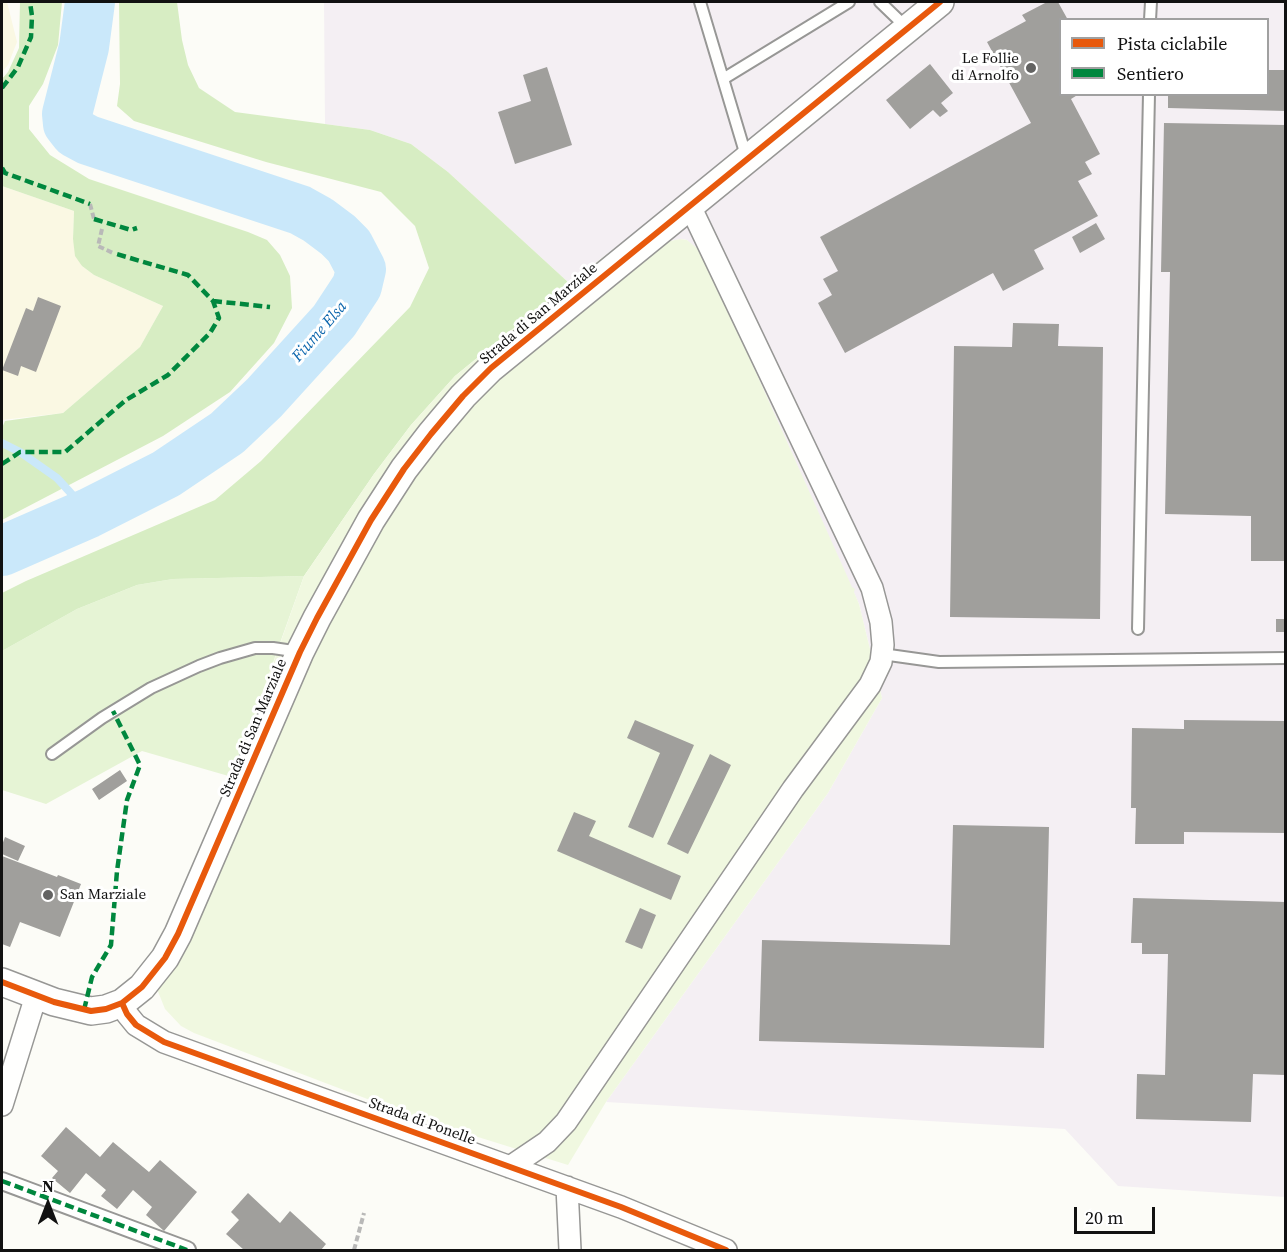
<!DOCTYPE html>
<style>
body{margin:0}
#map{position:relative;width:1287px;height:1252px;overflow:hidden;background:#fcfcf7;font-family:"Source Serif 4",serif}
canvas{display:block}
.frame{position:absolute;inset:0;border:3px solid #111;pointer-events:none}
.legend{position:absolute;left:1059px;top:18px;width:210px;height:78px;box-sizing:border-box;background:#fff;border:2px solid #a0a0a0;margin:0;padding:8px 10px;list-style:none;font-size:18px;color:#111}
.legend li{display:flex;align-items:center;gap:12px;height:30px}
.legend b{width:30px;border:2px solid #a0a0a0}
.north{position:absolute;left:18px;top:1174px;width:60px;height:60px;-webkit-text-stroke:4px #fff;paint-order:stroke;rotate:0deg;font-size:16px;font-weight:700;line-height:24px;text-align:center;color:#111}
.north::after{content:'';display:block;margin:auto;width:21px;height:27px;background:#111;clip-path:polygon(50% 0,100% 100%,50% 72%,0 100%)}
.scale{position:absolute;left:1074px;top:1207px;width:81px;height:27px;box-sizing:border-box;border:3px solid #111;border-top:0;padding-left:8px;font-size:18px;line-height:21px;white-space:nowrap;color:#111;-webkit-text-stroke:4px #fff;paint-order:stroke}
</style>
<div id="map">
<canvas width="1287" height="1252"></canvas>
<div class="frame"></div>
<ul class="legend">
<li><b style="height:8px;background:#e8590c"></b>Pista ciclabile</li>
<li><b style="height:8px;background:#00873e"></b>Sentiero</li>
</ul>
<div class="north">N</div>
<div class="scale">20 m</div>
</div>
<script>
const ctx = document.querySelector('canvas').getContext('2d');
ctx.lineJoin = 'round';
function fillPath(path, color) { ctx.fillStyle = color; ctx.fill(path, 'evenodd'); }
const shape = rows => new Path2D(rows.map(r => 'M' + r).join(''));
function stroke(path, color, width, dash) { ctx.strokeStyle = color; ctx.lineWidth = width; ctx.lineCap = dash ? 'butt' : 'round'; ctx.setLineDash(dash || []); ctx.stroke(path); }
function drawText(font, color, halo, rows, align = 'center') {
  ctx.font = font + ' "Source Serif 4",serif'; ctx.lineWidth = 6; ctx.setLineDash([]); ctx.textBaseline = 'middle'; ctx.strokeStyle = halo; ctx.fillStyle = color; for (const [text, x, y, turn = 0] of rows) {
    ctx.save(); ctx.translate(x, y); ctx.rotate((+turn || 0) * Math.PI / 180); ctx.textAlign = isNaN(turn) ? turn : align; if (halo) ctx.strokeText(text, 0, 0); ctx.fillText(text, 0, 0); ctx.restore();
  }
}
fillPath(shape([
 [324,2,1285,2,1285,1197,1118,1186,1065,1129,606,1102,828,793,882,698,859,604,707,263,687,240,680,239,666,242,650,221,569,283,448,172,411,144,370,130,325,124],
 [1060,20,1268,20,1268,94,1060,94]
]), '#f4eff3');
fillPath(shape([
 [2,2,7,2,17,42,8,65,2,72],
 [2,186,74,211,73,239,82,266,94,275,163,306,140,347,63,413,2,420]
]), '#faf8e3');
fillPath(shape([
 [304,576,232,777,142,751,46,804,2,790,2,651,77,609,137,585,173,579]
]), '#e6f4d5');
fillPath(shape([
 [20,2,62,2,58,45,43,84,29,106,29,129,50,155,89,179,248,232,267,240,280,255,290,276,292,308,274,343,230,392,163,436,2,520,2,428,5,421,63,413,140,347,163,306,94,275,82,266,75,256,73,239,74,211,2,186,2,79,8,72,19,48],
 [119,2,177,2,182,40,188,65,199,88,235,112,370,130,411,144,448,172,569,283,455,376,411,425,374,474,304,576,173,579,137,585,77,609,2,651,2,593,26,581,215,500,261,461,410,307,429,268,415,226,381,192,266,162,134,121,117,106,120,84]
]), '#d7edc3');
fillPath(shape([
 [651,221,666,242,680,239,687,240,699,250,707,263,852,587,855,589,854,592,859,604,882,698,828,793,606,1102,568,1165,420,1119,194,1033,181,1026,165,1009,155,984,158,946,233,777,304,576,374,474,411,425,455,376,569,283]
]), '#f0f8e0');
stroke(shape([
 [2,443,20,452,57,478,89,513]
]), '#cae8fa', 8);
stroke(shape([
 [2,551,89,513,166,474,227,433,264,398,334,321,357,286,361,269,349,246,338,235,318,220,300,210,88,140,75,133,68,124,67,114,84,47,90,2]
]), '#cae8fa', 50);
fillPath(shape([
 [1047,2,1058,2,1068,20,1060,20,1060,94,1079,94,1071,99,1100,154,1085,162,1092,174,1078,181,1098,216,1034,250,1044,269,1003,291,993,273,845,353,818,303,832,295,823,279,838,271,820,237,1031,123,987,42,1026,21,1022,15],
 [930,64,953,93,941,103,948,111,940,117,933,110,910,129,886,100],
 [547,67,572,145,515,164,498,112,531,101,523,75],
 [1268,70,1286,70,1286,111,1168,108,1168,94,1268,94],
 [1164,123,1286,125,1286,561,1251,561,1251,516,1165,514,1170,272,1161,272],
 [1096,223,1105,239,1080,253,1072,237],
 [38,297,61,306,36,372,21,366,18,376,2,370,26,308,33,311],
 [1013,323,1059,324,1058,346,1103,347,1100,619,950,617,954,346,1012,347],
 [1276,619,1286,619,1286,632,1276,632],
 [635,720,694,745,653,838,628,827,660,753,627,738],
 [1184,720,1286,721,1286,833,1184,832,1184,844,1135,844,1136,808,1131,808,1132,728,1184,729],
 [710,754,731,765,688,854,667,844],
 [120,770,127,781,99,800,92,789],
 [574,812,596,821,589,836,681,876,671,900,557,851],
 [953,825,1049,827,1044,1048,759,1041,762,940,950,945],
 [5,837,25,846,18,861,2,854,2,845],
 [2,856,57,877,58,875,81,884,60,937,20,922,10,947,2,944],
 [1133,898,1286,902,1285,1075,1253,1074,1251,1122,1136,1119,1137,1074,1165,1075,1168,954,1142,954,1142,943,1131,943],
 [640,908,656,915,642,949,625,942],
 [66,1127,100,1157,113,1142,149,1172,160,1160,197,1192,164,1231,146,1215,152,1207,133,1190,117,1209,101,1196,106,1190,86,1173,70,1193,52,1178,58,1171,41,1156],
 [248,1193,280,1223,290,1211,326,1244,321,1250,244,1250,226,1234,239,1220,231,1212]
]), '#a09f9c');
const service = shape([
 [700,2,747,159],
 [880,2,907,28],
 [1150,20,1151,2],
 [723,79,849,2],
 [1138,629,1149,94],
 [882,654,939,662,1286,658],
 [52,754,102,718,151,688,199,666,220,658,255,648,273,648,300,652]
]);
const pedestrian = shape([
 [2,1181,187,1250]
]);
const minor = shape([
 [122,1003,127,1014,136,1025,164,1042,621,1207,726,1250],
 [2,1105,36,996],
 [510,1167,547,1142,566,1122,793,789,870,685,881,662,883,645,881,622,872,588,690,206],
 [567,1187,570,1250]
]);
const tertiary = shape([
 [2,982,54,1002,91,1011,106,1009,122,1003,142,987,165,958,178,934,300,652,317,618,371,520,404,469,431,434,463,396,491,368,940,2]
]);
stroke(service, '#979795', 14);
stroke(pedestrian, '#979795', 20);
stroke(minor, '#979795', 24);
stroke(tertiary, '#979795', 30);
stroke(shape([
 [90,204,94,219],
 [102,229,98,246,113,253],
 [354,1250,364,1213]
]), '#b9b9b8', 4, [6, 3]);
stroke(service, '#fffffe', 10);
stroke(pedestrian, '#fffffe', 16);
stroke(minor, '#fffffe', 21);
stroke(tertiary, '#fffffe', 27);
stroke(shape([
 [2,88,18,67,31,37,32,16,30,2],
 [2,168,5,173,90,204],
 [94,219,131,230,137,228],
 [213,301,270,307],
 [2,464,20,452,65,452,126,400,168,375,210,333,219,318,213,301,188,275,113,253],
 [84,1010,92,977,111,945,117,871,127,800,140,765,113,711],
 [2,1181,187,1250]
]), '#00873e', 4.5, [9, 4.5]);
stroke(shape([
 [2,982,54,1002,91,1011,106,1009,122,1003,142,987,165,958,178,934,300,652,317,618,371,520,404,469,431,434,463,396,491,368,940,2],
 [122,1003,127,1014,136,1025,164,1042,621,1207,726,1250]
]), '#e8590c', 6);
for (const [x, y, r, color] of [
 [1031,68,6,"#636362"],
 [48,895,6,"#636362"]
]) { const dot = new Path2D(); dot.arc(x, y, r, 0, 2 * Math.PI); ctx.fillStyle = color; ctx.fill(dot); stroke(dot, '#fff', 2); }
drawText('15px', '#111', '#fff', [
 ["Le Follie",1019,59],
 ["di Arnolfo",1019,76],
 ["San Marziale",60,895,"left"]
], 'right');
drawText('15px', '#111', '#fff', [
 ["Strada di San Marziale",539,314,-40],
 ["Strada di San Marziale",254,728,-67],
 ["Strada di Ponelle",422,1122,20]
]);
drawText('italic 16px', '#0f68ae', '#fff', [
 ["Fiume Elsa",320,332,-49]
]);
</script>
